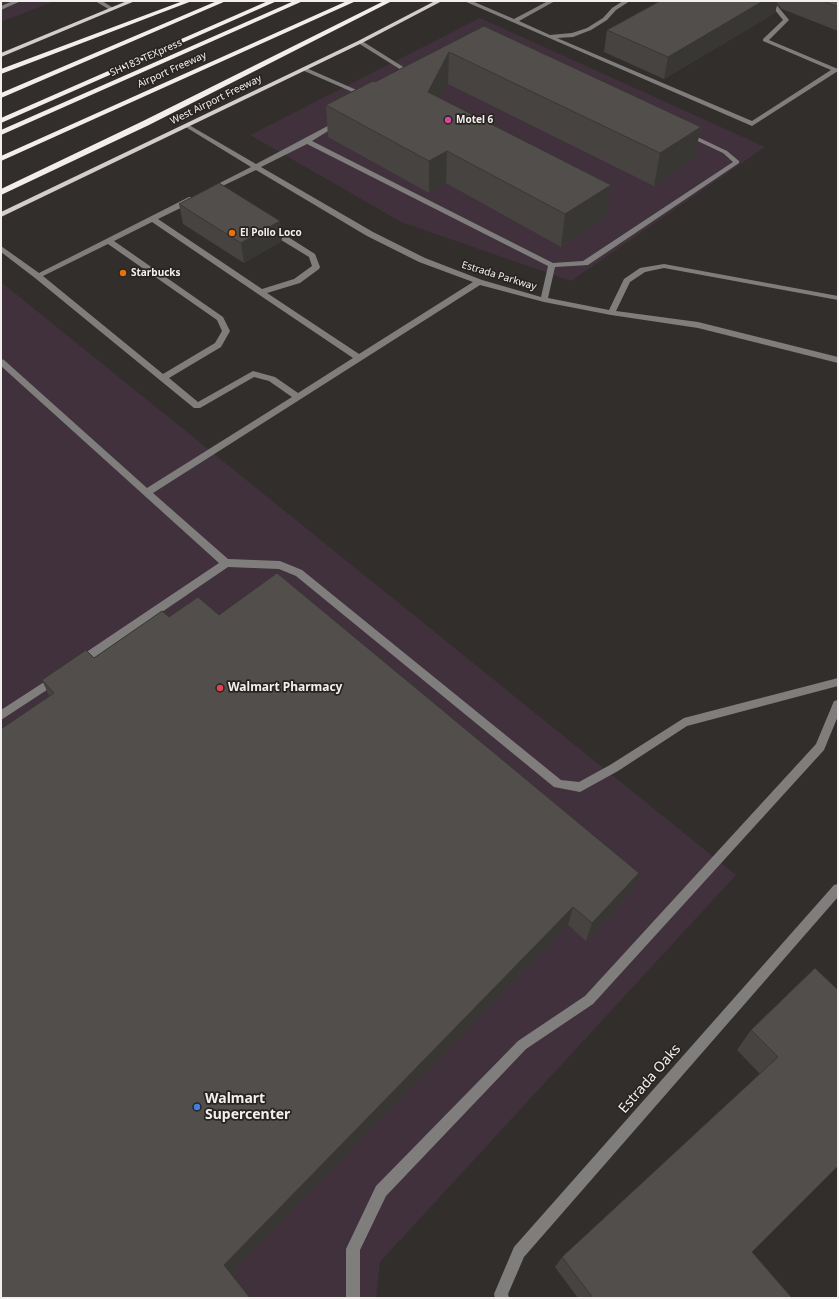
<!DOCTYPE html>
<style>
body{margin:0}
#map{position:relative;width:839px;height:1299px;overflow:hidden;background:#322e2b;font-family:"Noto Sans",sans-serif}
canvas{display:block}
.frame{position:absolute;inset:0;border:2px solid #f2efee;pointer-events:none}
</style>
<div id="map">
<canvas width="839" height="1299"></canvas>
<div class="frame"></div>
</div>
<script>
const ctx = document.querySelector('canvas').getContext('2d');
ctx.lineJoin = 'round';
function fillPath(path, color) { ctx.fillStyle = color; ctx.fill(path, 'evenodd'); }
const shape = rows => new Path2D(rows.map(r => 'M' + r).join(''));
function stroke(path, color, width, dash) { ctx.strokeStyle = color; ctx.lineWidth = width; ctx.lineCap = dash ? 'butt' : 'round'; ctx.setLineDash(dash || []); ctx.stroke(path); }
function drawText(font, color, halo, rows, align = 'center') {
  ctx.font = font + ' "Noto Sans",sans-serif'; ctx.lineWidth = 3.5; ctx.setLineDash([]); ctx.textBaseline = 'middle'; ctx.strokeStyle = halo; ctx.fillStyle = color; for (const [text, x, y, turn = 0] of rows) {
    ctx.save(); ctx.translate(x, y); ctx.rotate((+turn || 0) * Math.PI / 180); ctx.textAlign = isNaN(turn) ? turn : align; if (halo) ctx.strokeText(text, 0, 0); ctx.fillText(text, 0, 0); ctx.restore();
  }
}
fillPath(shape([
 [1,1,55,1,1,22],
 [480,18,765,147,571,281,401,222,250,135],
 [1,282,736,875,380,1262,376,1298,1,1298]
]), '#40313d');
fillPath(shape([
 [13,1,21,1,1,10,1,6,13,1],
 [95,1,102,1,115,9,110,10,95,1],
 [464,1,472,1,514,19,548,1,555,1,519,21,550,35,572,33,587,28,603,18,612,8,623,1,630,1,616,10,607,20,591,30,573,37,557,38,752,121,831,70,763,41,763,39,783,20,771,5,764,1,775,3,789,20,769,40,838,69,838,71,752,126,464,1],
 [358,41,362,41,416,75,411,76,358,43,358,41],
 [304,67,368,95,369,96,364,97,302,70,301,69,304,67],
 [339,120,342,122,341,123,312,141,553,263,583,261,733,162,723,153,685,135,685,133,689,133,727,151,739,161,739,163,588,265,555,267,548,298,609,310,624,279,640,268,664,264,838,296,838,300,664,268,645,272,630,282,616,311,698,322,838,357,838,363,698,328,611,315,544,302,480,285,153,493,228,559,280,561,302,570,561,780,579,782,610,765,684,718,838,678,838,686,687,726,618,771,580,792,554,787,296,576,279,569,228,567,84,665,80,666,76,665,75,662,76,659,219,563,1,366,1,359,4,360,147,488,292,397,269,381,254,377,200,408,194,408,35,278,1,252,1,246,39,273,189,197,195,197,195,201,158,219,262,289,294,279,312,266,309,257,268,232,268,228,274,228,315,254,320,267,319,269,300,283,267,293,359,354,473,282,419,262,367,236,256,170,212,191,208,191,208,189,251,167,184,126,189,125,256,164,339,120],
 [307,144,548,266,541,297,482,280,425,258,373,232,261,167,307,144],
 [152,222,258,294,353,358,298,393,275,377,253,371,198,402,169,378,221,347,230,331,223,317,114,241,152,222],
 [108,244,217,320,222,331,215,343,163,374,43,276,108,244],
 [55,675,59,676,60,679,59,682,1,720,1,710,55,675],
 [838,700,838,716,824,750,593,1004,526,1049,386,1196,360,1250,360,1298,346,1298,346,1249,376,1186,518,1041,585,996,816,744,834,701,838,700],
 [838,884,838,897,524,1257,508,1294,509,1298,495,1298,494,1294,514,1247,834,885,838,884]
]), '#807e7d');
fillPath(shape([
 [127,1,135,1,1,57,1,53,127,1],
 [435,1,442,1,362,43,1,217,1,212,358,41,435,1]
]), '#d3cecc');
fillPath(shape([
 [183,1,192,1,1,74,1,69,183,1],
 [217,1,226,1,1,98,1,93,217,1],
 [268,1,277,1,1,123,1,118,268,1],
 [294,1,303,1,1,135,1,130,294,1],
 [347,1,356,1,1,161,1,156,347,1],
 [384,1,392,1,149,125,1,195,1,189,143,121,384,1]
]), '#f3edeb');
fillPath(shape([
 [660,1,838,1,838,31,782,9,777,4,775,13,664,79,604,52,607,30],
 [484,26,701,127,694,159,654,186,448,84,441,98,606,217,561,247,446,183,429,193,328,137,326,105,375,82],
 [179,204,282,241,244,263,183,224],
 [219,615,632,892,586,941,568,925,232,1273,1,1298,49,696,42,680,94,658,169,617],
 [815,968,752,1252,792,1298,578,1298,555,1267,562,1257,760,1074,737,1050,751,1030]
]), '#474340');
fillPath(shape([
 [763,1,778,1,775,13,664,79,668,57],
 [449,52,448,84,428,124,428,92],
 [701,127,694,159,654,186,660,153],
 [447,151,446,183,429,193,429,161],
 [611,185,606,217,561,247,565,214],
 [280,221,282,241,244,263,241,243],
 [639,873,632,892,586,941,592,923],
 [573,907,568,925,232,1273,252,1298,250,1298,224,1265]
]), '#393734');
const building = shape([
 [660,1,763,1,668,57,607,30,660,1],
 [823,1,838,1,838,7,823,1],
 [484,26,701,127,660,153,449,52,428,92,611,185,565,214,447,151,429,161,326,105,373,81,375,82,484,26],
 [219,183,280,221,241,243,179,204,219,183],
 [277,573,639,873,592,923,573,907,224,1265,250,1298,1,1298,1,729,54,693,42,680,86,650,94,658,162,611,169,617,198,597,219,615,277,573],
 [815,968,838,990,838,1166,752,1252,792,1298,593,1298,562,1257,778,1057,751,1030,815,968]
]);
fillPath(building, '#524e4b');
stroke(building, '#393734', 1);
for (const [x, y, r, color] of [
 [448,120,4,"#d1479c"],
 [232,233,4,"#e8710a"],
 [123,273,4,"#e8710a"],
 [220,688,4,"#e0444e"],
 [197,1107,4,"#3f7fe0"]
]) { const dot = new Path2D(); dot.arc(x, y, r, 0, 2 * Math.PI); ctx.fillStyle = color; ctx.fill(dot); stroke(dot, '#282421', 1.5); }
drawText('10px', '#f2efee', '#282421', [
 ["SH 183 TEXpress",146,58,-24],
 ["Airport Freeway",172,70,-24],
 ["West Airport Freeway",216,100,-26],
 ["Estrada Parkway",499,276,17]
]);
drawText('bold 10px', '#f2efee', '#282421', [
 ["Motel 6",456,120],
 ["El Pollo Loco",240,233],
 ["Starbucks",131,273]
], 'left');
drawText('bold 12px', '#f2efee', '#282421', [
 ["Walmart Pharmacy",228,688]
], 'left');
drawText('14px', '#f2efee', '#282421', [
 ["Estrada Oaks",650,1079,-49]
]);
drawText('bold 14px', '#f2efee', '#282421', [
 ["Walmart",205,1099],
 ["Supercenter",205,1115]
], 'left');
</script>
